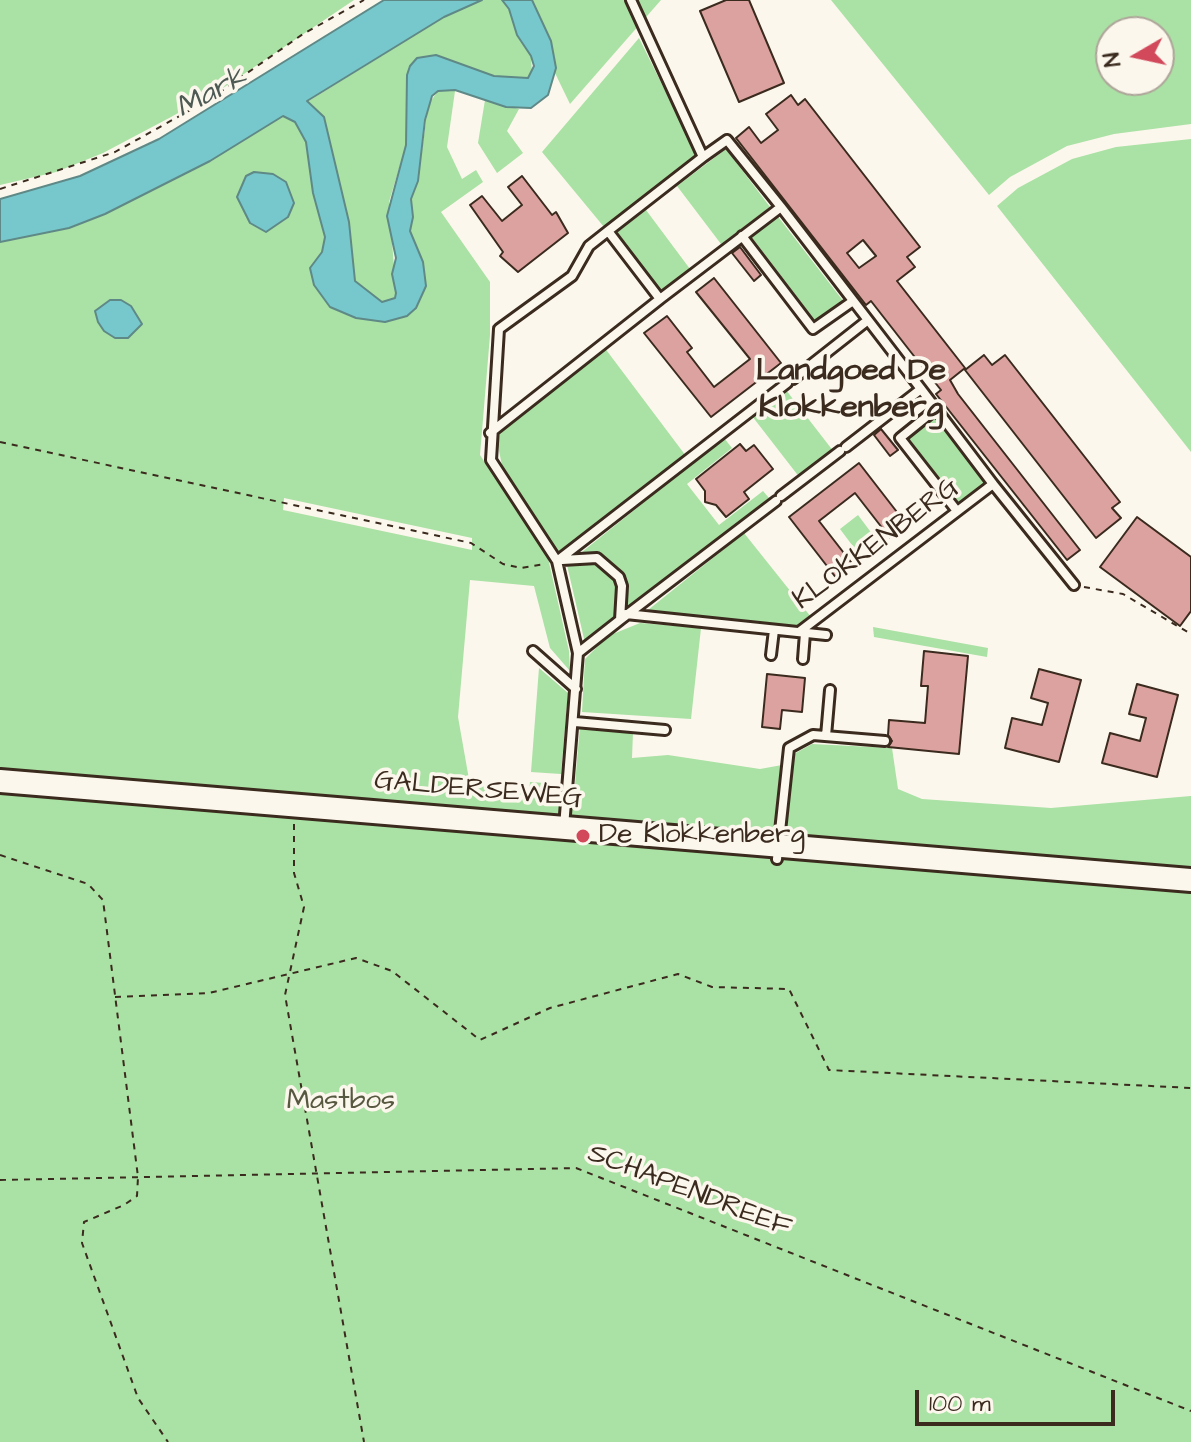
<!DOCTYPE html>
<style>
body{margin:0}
#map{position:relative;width:1191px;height:1442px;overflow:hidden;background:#fbf7ec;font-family:"Architects Daughter",sans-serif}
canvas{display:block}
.north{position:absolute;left:1095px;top:16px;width:80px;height:80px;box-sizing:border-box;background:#fbf7ec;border:2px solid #aea59a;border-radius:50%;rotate:261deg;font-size:22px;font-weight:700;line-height:32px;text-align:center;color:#3b2a1e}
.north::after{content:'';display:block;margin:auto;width:28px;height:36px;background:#d1495b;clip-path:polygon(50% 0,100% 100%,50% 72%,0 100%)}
.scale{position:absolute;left:915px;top:1390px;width:200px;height:36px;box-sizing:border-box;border:4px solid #3b2a1e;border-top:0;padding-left:10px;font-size:24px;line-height:28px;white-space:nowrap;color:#3b2a1e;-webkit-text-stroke:6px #fbf7ec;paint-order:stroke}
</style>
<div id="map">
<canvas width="1191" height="1442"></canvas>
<div class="north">N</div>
<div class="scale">100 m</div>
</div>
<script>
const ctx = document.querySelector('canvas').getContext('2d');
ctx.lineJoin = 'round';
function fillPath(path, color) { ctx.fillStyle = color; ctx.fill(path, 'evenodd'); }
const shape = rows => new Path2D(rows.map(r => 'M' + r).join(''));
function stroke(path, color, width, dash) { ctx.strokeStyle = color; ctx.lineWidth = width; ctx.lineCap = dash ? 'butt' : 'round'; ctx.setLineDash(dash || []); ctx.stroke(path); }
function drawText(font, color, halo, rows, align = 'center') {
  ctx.font = font + ' "Architects Daughter",sans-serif'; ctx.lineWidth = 7; ctx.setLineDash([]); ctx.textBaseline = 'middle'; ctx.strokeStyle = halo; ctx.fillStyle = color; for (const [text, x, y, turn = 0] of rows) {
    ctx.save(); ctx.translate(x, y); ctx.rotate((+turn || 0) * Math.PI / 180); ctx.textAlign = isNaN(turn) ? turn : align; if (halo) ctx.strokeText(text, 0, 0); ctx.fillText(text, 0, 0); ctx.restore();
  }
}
fillPath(shape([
 [0,0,354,0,223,88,171,117,103,153,56,172,0,185],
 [482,0,502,0,509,9,517,35,531,56,532,73,528,78,513,79,407,76,406,145,389,202,396,293,395,298,382,302,355,281,349,222,322,117,307,102,444,17],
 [532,0,661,0,570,104,555,73,551,41],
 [831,0,1191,0,1191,124,1114,134,1067,146,1010,177,989,195],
 [1111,32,1159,32,1159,80,1111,80],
 [639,38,697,155,604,227,542,152],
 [438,91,455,91,447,147,462,179,476,170,483,182,441,212,490,282,490,335,480,455,548,558,569,651,570,671,550,648,534,586,470,580,458,717,470,785,529,791,530,782,560,784,559,794,574,796,580,726,633,732,632,758,668,755,760,769,793,763,794,754,812,744,892,748,898,789,922,799,1051,808,1191,796,1191,1442,0,1442,0,242,69,228,105,214,210,161,283,116,295,122,306,142,325,237,322,252,310,268,356,318,426,286,423,262,410,231,413,217,411,199,418,181,428,105],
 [284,498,472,538,472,550,283,510],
 [485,100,519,109,507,131,523,153,497,173,478,143],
 [1191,139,1191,452,997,206,1018,188,1072,159,1116,147],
 [726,149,770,207,721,244,677,186],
 [646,210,690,269,660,292,615,234],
 [776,214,844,302,817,323,750,235],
 [604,347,686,456,558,552,503,470,498,446,500,429],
 [786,390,834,452,800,478,752,416],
 [934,415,986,482,959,503,907,436],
 [724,438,732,448,687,484,719,525,763,491,769,498,625,611,628,597,621,572,604,558,582,552],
 [858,515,876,539,858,553,840,529],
 [744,533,811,617,798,626,648,610],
 [577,561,599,566,613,578,619,597,614,620,585,643,567,565],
 [640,623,701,628,691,719,582,712,585,659,608,636],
 [873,627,988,648,987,657,874,637],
 [539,668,568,693,561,774,531,772]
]), '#aae1a4');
const water = shape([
 [384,0,482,0,444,17,307,101,324,117,349,222,355,281,382,302,395,298,396,293,392,274,396,258,387,216,406,145,407,75,410,66,417,58,436,55,494,76,528,78,534,66,531,56,517,35,509,9,502,0,532,0,551,41,556,68,548,95,531,108,506,107,455,90,438,91,432,96,425,120,418,181,411,199,413,217,410,231,423,262,426,286,416,308,407,316,385,322,356,318,330,307,314,285,310,268,322,252,325,237,313,193,306,142,295,122,283,116,210,161,105,214,69,228,0,242,0,199,80,176,159,139,384,0],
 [254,172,273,174,286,182,294,203,288,217,266,232,250,223,237,197,246,176,254,172],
 [110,300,121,300,131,306,142,324,128,338,115,338,104,331,98,322,95,311,110,300]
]);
fillPath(water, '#77c8cd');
stroke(water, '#5f8987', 2);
const building = shape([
 [726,0,749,0,784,83,739,102,700,11,726,0],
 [791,95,798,105,805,99,920,247,907,257,915,267,897,281,965,368,950,380,958,394,1080,550,1067,560,936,394,941,390,910,351,871,301,866,305,736,138,749,127,761,143,778,130,766,114,791,95],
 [863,240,876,256,859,268,847,253,863,240],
 [522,176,552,215,556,212,568,233,518,272,500,256,503,252,470,205,482,196,502,221,522,205,508,187,522,176],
 [740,247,761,275,754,281,732,253,740,247],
 [714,278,781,363,711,417,644,333,667,316,692,348,687,352,714,387,750,359,696,292,714,278],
 [984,355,992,365,1005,355,1120,502,1112,508,1121,518,1096,538,965,370,984,355],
 [881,429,898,450,890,456,874,435,881,429],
 [740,444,746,451,754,445,773,469,744,492,749,499,726,517,716,505,705,502,705,491,696,479,740,444],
 [859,463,907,525,890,538,855,493,819,521,854,566,837,579,789,517,859,463],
 [1137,517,1191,557,1191,611,1180,626,1100,567,1137,517],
 [924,651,968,656,959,754,888,747,892,741,888,735,889,720,925,723,928,686,921,686,924,651],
 [1039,669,1081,680,1059,762,1005,748,1012,718,1042,725,1048,703,1031,698,1039,669],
 [767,674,805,678,802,712,782,710,780,729,762,727,767,674],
 [1137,684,1178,695,1157,777,1102,763,1110,733,1140,741,1146,718,1129,714,1137,684]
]);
fillPath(building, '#dca29f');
stroke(building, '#3b2a1e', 2);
const lane = shape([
 [631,0,703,157],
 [781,207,868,320],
 [742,236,813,329,853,301],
 [793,379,868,320,921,389,846,447],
 [921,389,993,484],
 [936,409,900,438,957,511],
 [490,433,660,299],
 [781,496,840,451],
 [562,560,597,558,619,577,622,586,620,620,578,653],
 [557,561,787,383],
 [626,614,826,635],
 [620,620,776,501],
 [799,632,993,484,1074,585],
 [533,651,576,689],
 [771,655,774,630],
 [803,659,805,633],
 [575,722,665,730],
 [826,736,830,690],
 [564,827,578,653,557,561,491,460,499,329,572,276,589,246,608,231,703,157,727,140,781,207,660,299,608,231],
 [777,859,789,748,813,735,885,741]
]);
const secondary = shape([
 [0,781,1191,880]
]);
stroke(lane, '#3b2a1e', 14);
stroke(secondary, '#3b2a1e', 28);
stroke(shape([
 [0,189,115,152,210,99,303,34,364,0],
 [0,442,471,543,503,564,521,568,544,564],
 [1084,587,1123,594,1191,634],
 [294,824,294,873,304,907,285,995,364,1442],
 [0,855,88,884,103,900,138,1177,137,1196,124,1205,84,1222,82,1243,138,1398,168,1442],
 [115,997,209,993,356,958,392,971,480,1040,550,1008,678,974,712,987,789,989,829,1070,1191,1088],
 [0,1180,576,1168,1191,1411]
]), '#3b2a1e', 2, [6, 6]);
stroke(lane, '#fbf7ec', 8);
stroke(secondary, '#fbf7ec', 22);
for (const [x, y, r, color] of [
 [583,836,8,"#d1495b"]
]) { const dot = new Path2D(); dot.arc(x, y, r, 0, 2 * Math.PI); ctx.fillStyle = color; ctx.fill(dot); stroke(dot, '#fbf7ec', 3); }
drawText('28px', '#3b2a1e', '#fbf7ec', [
 ["KLOKKENBERG",877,545,-37],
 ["GALDERSEWEG",478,791,5],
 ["SCHAPENDREEF",689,1192,21]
]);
drawText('28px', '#3b2a1e', '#fbf7ec', [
 ["De Klokkenberg",599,836]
], 'left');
drawText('28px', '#575840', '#fbf7ec', [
 ["Mastbos",341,1102]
]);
drawText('italic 30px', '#4d5953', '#fbf7ec', [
 ["Mark",212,94,-28]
]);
drawText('bold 32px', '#3b2a1e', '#fbf7ec', [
 ["Landgoed De",851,372],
 ["Klokkenberg",851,409]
]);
</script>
